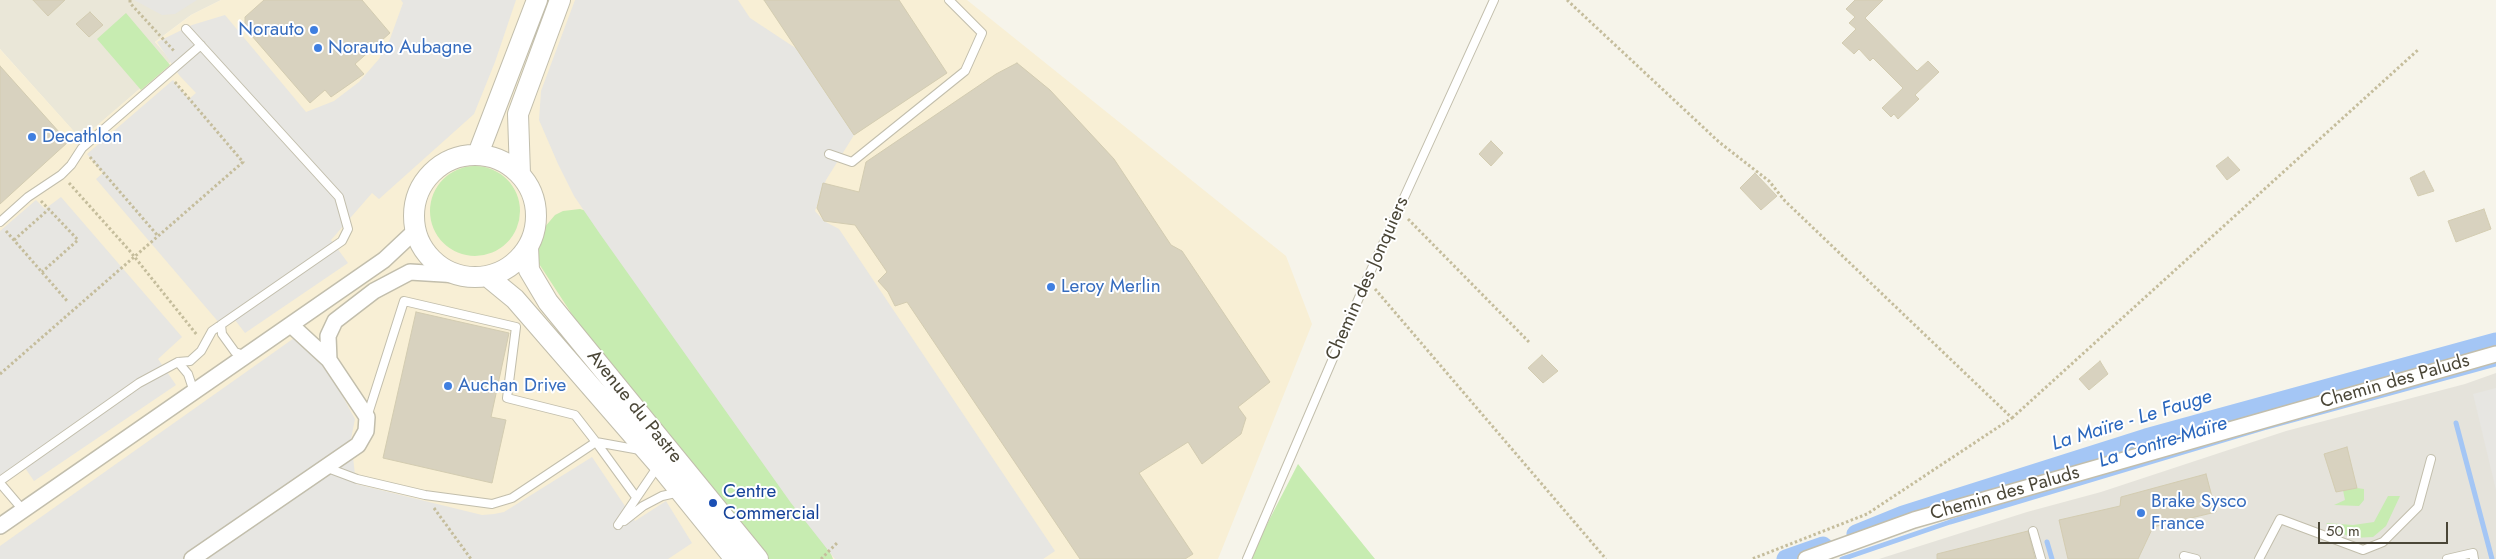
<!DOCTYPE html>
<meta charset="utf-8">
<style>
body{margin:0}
#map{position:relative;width:2496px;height:559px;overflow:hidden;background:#f6f4ea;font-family:Jost,sans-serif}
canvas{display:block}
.scale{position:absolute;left:2318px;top:522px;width:130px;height:22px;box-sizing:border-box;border:2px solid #4a4637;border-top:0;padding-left:6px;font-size:15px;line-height:18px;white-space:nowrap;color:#4a4637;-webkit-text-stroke:4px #fff;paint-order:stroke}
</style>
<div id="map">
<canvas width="2496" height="559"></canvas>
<div class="scale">50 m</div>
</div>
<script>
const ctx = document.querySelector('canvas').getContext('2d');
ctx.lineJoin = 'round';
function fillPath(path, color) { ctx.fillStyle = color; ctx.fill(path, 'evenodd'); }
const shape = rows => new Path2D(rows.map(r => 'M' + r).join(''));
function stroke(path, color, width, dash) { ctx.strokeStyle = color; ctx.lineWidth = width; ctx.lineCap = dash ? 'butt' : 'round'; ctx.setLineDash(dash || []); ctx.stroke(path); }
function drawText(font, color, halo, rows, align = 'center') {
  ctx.font = font + ' Jost,sans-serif'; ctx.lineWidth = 4; ctx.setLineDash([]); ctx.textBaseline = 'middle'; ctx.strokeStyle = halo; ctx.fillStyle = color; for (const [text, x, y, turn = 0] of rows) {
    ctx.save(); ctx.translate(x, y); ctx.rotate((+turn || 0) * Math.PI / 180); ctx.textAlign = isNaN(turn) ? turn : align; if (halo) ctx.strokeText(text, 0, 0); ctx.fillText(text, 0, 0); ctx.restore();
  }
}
fillPath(shape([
 [0,0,221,0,191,15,155,42,172,61,81,140,0,49]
]), '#eae7d8');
fillPath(shape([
 [221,0,967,0,1286,256,1312,324,1218,559,0,559,0,49,81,139,172,61,155,42,191,15]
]), '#f8efd5');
fillPath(shape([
 [2496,373,2496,559,1879,559,2027,512,2101,492,2286,431,2465,384]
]), '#e5e3db');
fillPath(shape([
 [126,13,170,65,141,90,97,39],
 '430 211a45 45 0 1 1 90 0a45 45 0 1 1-90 0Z',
 [580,209,596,214,831,554,833,559,759,559,579,325,528,247,555,215,563,211],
 [1298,464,1375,559,1249,559],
 [2357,488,2364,489,2364,500,2359,506,2334,505,2345,500,2343,490],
 [2388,496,2400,496,2386,526,2373,537,2352,538,2333,529,2326,523,2353,525,2374,522]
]), '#c7ecb1');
fillPath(shape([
 [134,0,197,0,175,14,162,15],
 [401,0,516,0,495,62,474,114,379,199,372,193,331,240,348,263,245,333,232,316,221,325,96,179,103,173,87,154,173,80,189,99,196,93,179,75,157,42,192,25,225,15,306,112,334,101,359,82,379,59,390,39,403,3],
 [575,0,738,0,750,18,797,49,854,135,826,180,815,211,824,221,839,229,1055,551,1043,559,835,559,791,503,600,234,574,196,558,164,539,120,541,91],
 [61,197,182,337,158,359,176,385,34,481,23,465,0,482,0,231,36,200,45,209],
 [297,336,327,368,355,419,351,439,356,484,482,515,494,514,504,512,592,457,635,521,666,501,692,543,668,559,0,559,0,546],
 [2496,388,2496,490,2473,394]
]), '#e7e6e2');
stroke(shape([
 [2456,423,2492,559],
 [2047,542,2052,559],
 [1842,559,1950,522,2263,428,2496,364]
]), '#a4c6f5', 5);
stroke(shape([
 [1856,534,1903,515,2146,438,2496,342],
 [1786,559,1823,546]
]), '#a4c6f5', 19);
const building = shape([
 [33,0,65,0,48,16,33,0],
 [264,0,362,0,390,33,355,64,364,74,331,97,325,90,310,103,245,28,245,17,264,0],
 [764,0,899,0,947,73,854,135,764,0],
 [1855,0,1883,0,1865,18,1917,71,1928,61,1939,72,1915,95,1919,99,1898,119,1894,114,1891,117,1882,108,1903,88,1873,58,1870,61,1859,49,1854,54,1842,43,1856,29,1849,23,1855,17,1846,9,1855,0],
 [90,12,103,25,89,37,76,24,90,12],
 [1017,63,1050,90,1114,159,1171,245,1182,251,1270,382,1238,407,1246,418,1241,434,1202,464,1188,442,1139,473,1193,554,1185,559,1080,559,907,302,895,306,888,292,878,281,887,272,855,225,824,221,817,208,823,183,859,192,866,162,996,74,1017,63],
 [0,66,68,142,0,204,0,66],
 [1491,141,1503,153,1491,166,1479,154,1491,141],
 [2228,157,2240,170,2227,180,2216,166,2228,157],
 [2424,171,2434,191,2418,196,2410,178,2424,171],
 [1755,173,1777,196,1761,210,1740,188,1755,173],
 [2484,209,2491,229,2456,242,2448,221,2484,209],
 [416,312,509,333,491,417,506,420,492,483,383,458,416,312],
 [1542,355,1558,371,1543,383,1528,368,1542,355],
 [2100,361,2108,374,2089,390,2079,379,2100,361],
 [2347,447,2357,488,2336,492,2324,454,2347,447],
 [2206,474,2216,512,2153,527,2138,559,2068,559,2059,520,2120,506,2121,497,2206,474],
 [2028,531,2035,559,1937,559,1937,554,2028,531]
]);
fillPath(building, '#d8d2bf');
stroke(building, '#d3ccb1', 1);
const service = shape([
 [829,154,852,162,965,71,982,33,949,0],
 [0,222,28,197,61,175,71,165,82,148,201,45],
 [221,325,222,334,235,352,246,356],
 [178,362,188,374,194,392],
 [596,442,636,497],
 [596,442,640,450],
 [325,467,357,479,425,495,492,504,512,498,596,442,575,415,507,398,516,327,404,301,367,417],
 [0,481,139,383,178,362,190,361,201,351,212,331,342,241,348,229,339,197,186,29],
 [0,483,23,510],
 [624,521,643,506,662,496,680,492],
 [618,525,658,466],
 [2033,531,2041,559],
 [2184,556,2196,559],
 [1247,559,1367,279,1494,0],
 [2259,559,2280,519,2363,550,2383,542,2418,507,2431,459],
 [2447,559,2473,553,2474,559]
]);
const minor = shape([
 [291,325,329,360],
 [0,526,384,260,416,230],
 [192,559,358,445,366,431,367,417,329,360,328,336,335,321,374,291,410,272,459,275],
 [1806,559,1914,520,2496,354]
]);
const tertiary = shape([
 [478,154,537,0],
 '414 216a61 61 0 1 1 122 0a61 61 0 1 1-122 0Z',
 [520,174,518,114,560,0],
 [528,247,529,270,548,302,758,559],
 [487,276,515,299,659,465,735,559]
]);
stroke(service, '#c2beac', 10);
stroke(minor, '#c2beac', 18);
stroke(tertiary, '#c2beac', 22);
stroke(shape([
 [130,0,130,3,175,52],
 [1567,0,1719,142,1769,181,1785,201,2012,418,1867,514,1752,559],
 [90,157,158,236],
 [69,183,129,250,197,335],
 [41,201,78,240,42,272],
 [1408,219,1530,343],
 [6,231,68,302],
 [14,240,49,209],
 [1375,289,1606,559],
 [0,374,243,162,174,81],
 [2012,418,2419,49],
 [434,508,471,559],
 [821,559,837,543]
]), '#c5bd9c', 3, [2.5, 2.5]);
stroke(service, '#fff', 8);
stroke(minor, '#fff', 15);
stroke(tertiary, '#fff', 20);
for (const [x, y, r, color] of [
 [314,30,5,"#3f7fe0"],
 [318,48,5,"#3f7fe0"],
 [32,137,5,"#3f7fe0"],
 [1051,287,5,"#3f7fe0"],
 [448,386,5,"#3f7fe0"],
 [713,503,5,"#1a4fb4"],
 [2141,513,5,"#3f7fe0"]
]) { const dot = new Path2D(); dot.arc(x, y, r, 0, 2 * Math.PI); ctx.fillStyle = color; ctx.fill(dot); stroke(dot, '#fff', 2); }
drawText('19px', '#366cbe', '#fff', [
 ["Norauto",304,30,"right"],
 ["Norauto Aubagne",328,48],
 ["Decathlon",42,137],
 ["Leroy Merlin",1061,287],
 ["Auchan Drive",458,386],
 ["Brake Sysco",2151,502],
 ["France",2151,524]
], 'left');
drawText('19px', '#4a4637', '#fff', [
 ["Chemin des Jonquiers",1368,279,-66],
 ["Chemin des Paluds",2395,382,-16],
 ["Avenue du Pastre",634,407,51],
 ["Chemin des Paluds",2005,494,-16]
]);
drawText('19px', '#164399', '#fff', [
 ["Centre",723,492],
 ["Commercial",723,514]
], 'left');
drawText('italic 20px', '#2966bd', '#fff', [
 ["La Maïre - Le Fauge",2132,421,-17],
 ["La Contre-Maïre",2163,443,-17]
]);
</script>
